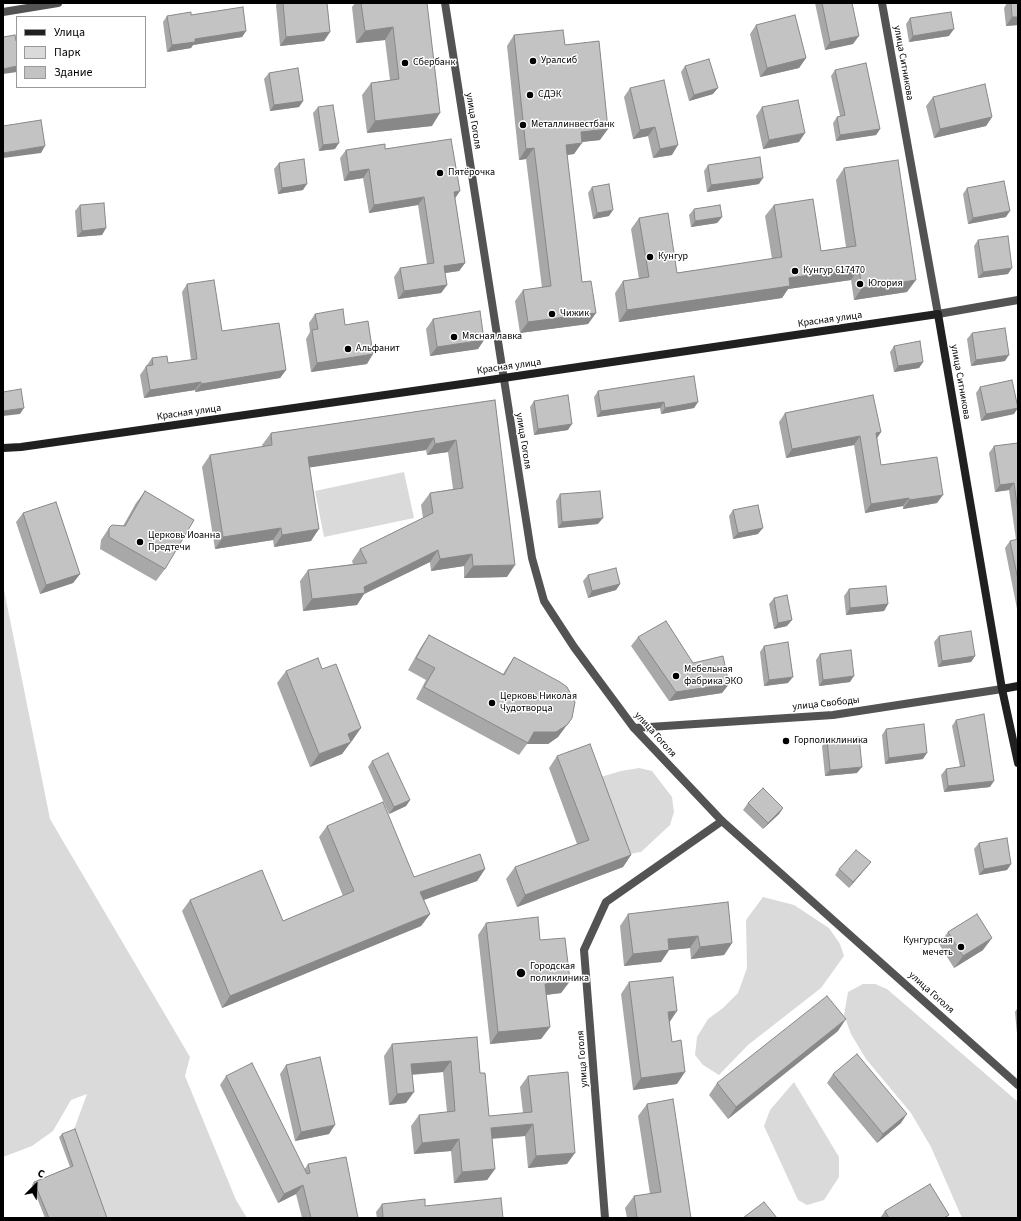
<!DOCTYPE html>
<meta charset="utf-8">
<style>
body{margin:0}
#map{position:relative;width:1021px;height:1221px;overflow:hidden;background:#fff;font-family:"Source Sans 3",sans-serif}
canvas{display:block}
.frame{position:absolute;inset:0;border:4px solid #000;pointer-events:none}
.legend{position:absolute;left:16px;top:16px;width:130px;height:72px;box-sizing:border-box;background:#fff;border:1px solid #999;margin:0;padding:5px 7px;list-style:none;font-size:12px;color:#000}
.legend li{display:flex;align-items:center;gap:8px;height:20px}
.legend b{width:20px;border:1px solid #999}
.north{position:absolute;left:16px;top:1165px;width:40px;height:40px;-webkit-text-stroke:3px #fff;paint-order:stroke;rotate:24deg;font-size:11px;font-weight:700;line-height:16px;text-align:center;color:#000}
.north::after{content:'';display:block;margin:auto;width:14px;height:18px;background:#000;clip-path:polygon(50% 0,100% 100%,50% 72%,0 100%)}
</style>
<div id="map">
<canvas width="1021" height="1221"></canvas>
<div class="frame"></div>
<ul class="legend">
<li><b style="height:5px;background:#202020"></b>Улица</li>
<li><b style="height:11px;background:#dadada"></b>Парк</li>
<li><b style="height:11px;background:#c3c3c3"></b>Здание</li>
</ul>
<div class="north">С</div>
</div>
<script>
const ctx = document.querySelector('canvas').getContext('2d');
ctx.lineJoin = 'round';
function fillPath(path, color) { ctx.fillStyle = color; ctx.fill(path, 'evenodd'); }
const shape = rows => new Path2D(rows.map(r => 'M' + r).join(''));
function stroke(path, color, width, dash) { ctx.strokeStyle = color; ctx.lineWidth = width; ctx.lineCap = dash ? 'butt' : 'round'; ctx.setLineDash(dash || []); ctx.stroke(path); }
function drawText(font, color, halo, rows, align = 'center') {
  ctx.font = font + ' "Source Sans 3",sans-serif'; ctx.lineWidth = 3; ctx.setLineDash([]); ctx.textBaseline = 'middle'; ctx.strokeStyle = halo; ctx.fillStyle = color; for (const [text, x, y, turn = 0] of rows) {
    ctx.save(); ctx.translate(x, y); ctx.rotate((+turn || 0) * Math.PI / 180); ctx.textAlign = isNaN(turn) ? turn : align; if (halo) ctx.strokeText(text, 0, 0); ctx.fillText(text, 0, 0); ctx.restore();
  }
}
fillPath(shape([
 [404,472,414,518,324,537,315,491],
 [3,585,50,819,190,1057,185,1076,236,1200,247,1218,103,1218,73,1132,87,1094,71,1100,53,1131,32,1146,3,1157],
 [639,768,652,771,672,797,674,812,670,825,641,852,623,855,594,779,621,771],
 [763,897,794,905,829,928,840,944,844,956,821,988,748,1045,719,1075,703,1065,695,1055,697,1037,708,1019,723,1008,738,993,747,968,746,920],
 [863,984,875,984,887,989,1018,1102,1018,1218,962,1218,931,1147,911,1113,866,1059,851,1034,844,1015,848,992],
 [794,1082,839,1157,839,1177,824,1200,807,1205,798,1200,764,1126,770,1110]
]), '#dadada');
stroke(shape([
 [882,3,938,314,1018,300],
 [3,12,58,3],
 [605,1218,584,950,606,902,722,821]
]), '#535353', 8);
stroke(shape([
 [445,3,532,558,544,601,574,647,634,728,722,821,1018,1085],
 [634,728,833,715,1002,689]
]), '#535353', 8);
stroke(shape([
 [3,448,21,447,483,381,938,314,1002,689,1018,763],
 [1002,689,1018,686]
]), '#202020', 8);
fillPath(shape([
 [277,3,327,3,330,32,324,41,280,46,276,5],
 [355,3,427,3,432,126,367,133,362,95,371,83,390,80,385,40,356,43,352,7],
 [815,3,852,3,853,44,825,50],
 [1007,3,1018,3,1018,25,1006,26,1004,8],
 [191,15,246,31,242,37,193,45,191,48,167,52,163,22,167,16],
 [910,18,949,36,909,42,906,24],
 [756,25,806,58,799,68,760,77,750,34],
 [514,35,565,45,600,140,581,142,574,154,567,155,582,282,596,313,588,324,520,333,515,301,523,290,542,288,526,159,519,160,507,46],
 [685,66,713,94,689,101,681,72],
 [835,70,880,129,876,135,836,141,833,123,837,117,840,116,831,76],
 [269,73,303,101,299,107,270,111,264,79],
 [630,88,672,155,653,158,648,136,633,139,624,97],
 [933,97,992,117,986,126,934,138,926,106],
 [318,107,335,149,319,151,313,113],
 [762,107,799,142,763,149,756,116],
 [385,149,455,198,465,263,459,271,445,273,447,285,441,293,398,299,394,277,400,268,427,264,418,205,369,213,363,178,344,181,340,158,346,150],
 [279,163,303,190,278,194,274,169],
 [708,165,759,184,707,192,704,171],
 [844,168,907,292,854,300,851,280,788,289,782,298,619,322,615,293,623,281,639,279,631,229,639,218,677,273,772,259,765,216,774,205,821,251,846,247,836,180],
 [592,187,609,216,593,219,588,193],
 [967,188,1006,217,968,224,963,194],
 [80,205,106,228,102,235,77,237,75,211],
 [694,209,722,217,717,223,691,227,689,215],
 [978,240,1008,274,978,278,974,246],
 [187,284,222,331,286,370,280,378,195,392,195,390,144,398,140,375,152,358,168,363,191,360,182,292],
 [315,314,345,325,367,364,311,372,306,339,310,332,309,323],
 [433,319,484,340,478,349,430,356,426,329],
 [972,333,1005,361,971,366,967,339],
 [894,346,923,362,919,368,894,372,890,352],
 [980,387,1014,414,981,421,976,393],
 [598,391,698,402,694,408,661,414,660,408,597,417,594,397],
 [495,400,507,577,464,578,464,566,431,571,430,562,364,594,357,605,303,611,300,581,308,570,353,564,352,561,360,549,423,518,421,505,430,493,453,489,448,452,427,455,426,450,310,467,311,541,274,547,273,540,215,549,202,467,210,455,263,447,262,445,271,433],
 [534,401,568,430,534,435,530,407],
 [785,413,881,432,877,438,881,465,937,503,903,509,903,506,865,513,854,445,786,458,779,422],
 [1018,443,1018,608,1017,609,1005,548,1010,541,1016,540,1009,490,995,492,989,453,994,446],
 [145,491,165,569,156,581,100,549,101,540,109,528,123,526,136,503],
 [560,494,598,524,558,528,556,501],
 [733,510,758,534,733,539,729,516],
 [23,513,80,574,73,583,40,594,16,522],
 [588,575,620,584,616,590,588,598,583,581],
 [849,589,888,604,884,611,846,615,844,596],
 [774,598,787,626,774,629,769,604],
 [429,635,503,674,506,669,514,657,572,718,558,737,548,744,527,744,519,755,416,699,426,680,408,670,421,647],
 [939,636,975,656,971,662,938,667,934,642],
 [638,637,693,663,729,684,722,693,669,701,631,646],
 [764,646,788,683,764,686,760,652],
 [820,654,850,682,819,686,816,660],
 [322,669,352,741,351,741,342,754,310,767,277,683,286,671],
 [956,720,990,787,944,792,941,775,946,769,960,767,952,726],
 [886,729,923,759,885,764,882,735],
 [827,740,857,773,825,776,822,746],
 [557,756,631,855,623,867,517,907,506,879,515,867,577,844,549,768],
 [372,761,410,800,406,806,389,814,368,767],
 [748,803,783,808,779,814,763,829,743,810],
 [327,826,414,877,485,869,477,881,424,900,430,914,421,926,222,1008,182,911,190,900,283,921,343,896,319,837],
 [979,843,1011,864,1007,870,979,875,974,849],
 [871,862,866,868,849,888,835,875,839,869],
 [628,914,732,943,724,955,691,959,690,948,669,950,661,962,624,966,620,926],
 [486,923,540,940,570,981,561,993,546,995,550,1027,541,1039,490,1044,478,935],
 [948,932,983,950,954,968,939,944],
 [629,982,669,1023,677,1084,633,1090,621,994],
 [1018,1007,1018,1044,1015,1012],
 [838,1031,728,1119,709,1095,717,1083],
 [477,1037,480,1073,489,1116,523,1113,520,1087,528,1076,567,1164,528,1168,525,1136,492,1139,495,1169,487,1180,454,1183,451,1151,414,1154,411,1126,419,1115,447,1112,443,1072,412,1075,406,1103,389,1105,384,1056,392,1044],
 [286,1065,329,1134,295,1141,280,1074],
 [833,1074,901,1123,877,1143,827,1083],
 [226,1076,304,1170,308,1164,358,1218,302,1218,296,1194,278,1203,220,1085],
 [647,1104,691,1218,627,1218,625,1208,634,1196,650,1194,638,1116],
 [62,1134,107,1218,45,1218,32,1185,34,1182,70,1167,59,1137],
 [382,1204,425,1206,503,1218,377,1218,376,1212],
 [885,1211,947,1218,880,1218]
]), '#a8a8a8');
fillPath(shape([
 [484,3,495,3,483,4],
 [1012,17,1018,17,1018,25,1006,26],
 [393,27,385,40,356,43,365,31],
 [954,29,949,36,909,42,913,36],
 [246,31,242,37,193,45,191,48,167,52,172,45,195,39],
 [330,32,324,41,280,46,286,37],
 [859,36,853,44,825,50,830,42],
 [806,58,799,68,760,77,767,68],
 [17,66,17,72,3,74,3,69],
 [718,88,713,94,689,101,694,95],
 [303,101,299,107,270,111,274,105],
 [440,113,432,126,367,133,375,121],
 [992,117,986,126,934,138,940,129],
 [655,127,648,136,633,139,640,130],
 [608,129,600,140,573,143,581,132],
 [880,129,876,135,836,141,840,135],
 [805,133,799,142,763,149,769,140],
 [339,143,335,149,319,151,323,145],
 [582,143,574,154,558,156,566,145],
 [678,145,672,155,653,158,660,149],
 [45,146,41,153,3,158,3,153],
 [534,148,526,159,519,160,526,149],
 [369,169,363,178,344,181,349,172],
 [763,178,759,184,707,192,711,185],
 [307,184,303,190,278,194,282,188],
 [460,191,454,200,454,192],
 [424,197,418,205,369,213,374,205],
 [613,210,609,216,593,219,597,213],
 [1010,211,1006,217,968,224,973,218],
 [722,217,717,223,691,227,695,221],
 [106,228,102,235,77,237,82,231],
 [465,263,459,271,438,274,444,266],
 [859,268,851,280,788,289,782,298,619,322,627,310,789,278],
 [1012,268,1008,274,978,278,983,272],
 [916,280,907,292,854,300,862,288],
 [447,285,441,293,398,299,404,291],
 [596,313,588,324,520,333,528,322],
 [484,340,478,349,430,356,437,347],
 [373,354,367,364,311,372,317,363],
 [1009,355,1005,361,971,366,976,360],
 [923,362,919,368,894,372,898,366],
 [286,370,280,378,195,392,201,384],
 [201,382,195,390,144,398,150,390],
 [664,402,660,408,597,417,601,411],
 [698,402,694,408,661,414,665,408],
 [24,408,20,414,3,416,3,411],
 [1018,408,1014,414,981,421,986,414],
 [572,424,568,430,534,435,538,429],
 [881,432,875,441,876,433],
 [860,436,854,445,786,458,792,449],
 [434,438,426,450,300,469,308,457],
 [456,440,448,452,427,455,435,444],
 [1014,483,1009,490,995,492,1000,485],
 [943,495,937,503,903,509,909,500],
 [909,498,903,506,865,513,871,504],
 [603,518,598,524,558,528,562,522],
 [281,528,273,540,215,549,223,537],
 [763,528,758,534,733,539,738,533],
 [319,529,311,541,274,547,282,535],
 [438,550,430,562,364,594,357,605,303,611,312,599,364,587],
 [472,554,464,566,431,571,440,559],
 [515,565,507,577,464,578,473,566],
 [80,574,73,583,40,594,46,585],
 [620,584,616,590,588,598,592,591],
 [888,604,884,611,846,615,850,608],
 [792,620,787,626,774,629,778,623],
 [975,656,971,662,938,667,942,661],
 [854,676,850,682,819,686,823,680],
 [793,677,788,683,764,686,769,680],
 [729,684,722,693,669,701,676,692],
 [572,718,558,737,548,744,527,744,534,732],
 [361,728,352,741,339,746,348,734],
 [351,742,342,754,310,767,319,754],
 [927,753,923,759,885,764,889,758],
 [862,767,857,773,825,776,830,770],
 [994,781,990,787,944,792,948,786],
 [410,800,406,806,389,814,394,807],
 [783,808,779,814,763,829,768,823],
 [631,855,623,867,517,907,525,895],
 [871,862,866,868,849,888,853,882],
 [1011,864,1007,870,979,875,984,869],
 [485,869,477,881,412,904,420,892],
 [430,914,421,926,222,1008,230,996],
 [698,936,690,948,669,950,661,962,624,966,633,954,668,939],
 [992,938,983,950,954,968,963,956],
 [732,943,724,955,691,959,700,947],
 [570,981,561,993,537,996,545,984],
 [677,1011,669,1023,668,1012],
 [846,1019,838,1031,728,1119,736,1107],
 [550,1027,541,1039,490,1044,498,1032],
 [451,1061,443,1072,403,1075,411,1064],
 [685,1072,677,1084,633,1090,641,1078],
 [414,1092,406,1103,389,1105,397,1094],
 [907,1114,901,1123,877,1143,883,1134],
 [533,1124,525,1136,483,1139,491,1128],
 [335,1125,329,1134,295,1141,301,1132],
 [459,1139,451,1151,414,1154,422,1143],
 [575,1153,567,1164,528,1168,536,1156],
 [495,1169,487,1180,454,1183,462,1172],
 [303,1185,296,1194,278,1203,284,1194]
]), '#888');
const building = shape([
 [283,3,327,3,330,32,286,37,283,3],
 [361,3,427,3,440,113,375,121,371,83,399,79,393,27,365,31,361,3],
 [822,3,852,3,859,36,830,42,822,3],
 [1011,3,1018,3,1018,17,1012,17,1011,3],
 [243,7,246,31,195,39,195,42,172,45,167,16,191,12,191,15,243,7],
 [951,12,954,29,913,36,910,18,951,12],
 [795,15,806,58,767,68,756,25,795,15],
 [563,30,565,45,599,41,608,129,581,132,582,143,566,145,582,282,591,281,596,313,528,322,523,290,551,286,534,148,526,149,514,35,563,30],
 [15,35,16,41,17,41,17,66,3,69,3,37,15,35],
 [709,59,718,88,694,95,685,66,709,59],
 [866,63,880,129,840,135,837,117,845,115,835,70,866,63],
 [298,68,303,101,274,105,269,73,298,68],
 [664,80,678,145,660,149,655,127,640,130,630,88,664,80],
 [985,84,992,117,940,129,933,97,985,84],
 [798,100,805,133,769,140,762,107,798,100],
 [333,105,339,143,323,145,318,107,333,105],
 [41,120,45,146,3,153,3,126,41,120],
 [451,139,460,191,454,192,465,263,444,266,447,285,404,291,400,268,434,263,424,197,374,205,369,169,349,172,346,150,385,144,385,149,451,139],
 [760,157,763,178,711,185,708,165,760,157],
 [304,159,307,184,282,188,279,163,304,159],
 [898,160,916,280,862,288,859,268,789,278,790,286,627,310,623,281,649,277,639,218,668,213,677,273,782,257,774,205,813,199,821,251,856,246,844,168,898,160],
 [1004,181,1010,211,973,218,967,188,1004,181],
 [609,184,613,210,597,213,592,187,609,184],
 [104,203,106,228,82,231,80,205,104,203],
 [720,205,722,217,695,221,694,209,720,205],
 [1008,236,1012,268,983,272,978,240,1008,236],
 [214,280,222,331,279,323,286,370,201,384,201,382,150,390,146,366,153,365,152,358,167,356,168,363,197,359,187,284,214,280],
 [343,309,345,325,368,321,373,354,317,363,312,330,318,329,315,314,343,309],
 [480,311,484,340,437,347,433,319,480,311],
 [1005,328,1009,355,976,360,972,333,1005,328],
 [920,341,923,362,898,366,894,346,920,341],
 [694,376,698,402,665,408,664,402,601,411,598,391,694,376],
 [1012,380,1018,408,986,414,980,387,1012,380],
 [21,389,24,408,3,411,3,392,21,389],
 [568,395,572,424,538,429,534,401,568,395],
 [873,395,881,432,876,433,881,465,937,457,943,495,909,500,909,498,871,504,860,436,792,449,785,413,873,395],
 [495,400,515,565,473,566,472,554,440,559,438,550,364,587,365,593,312,599,308,570,367,563,360,549,433,513,430,493,463,488,456,440,435,444,434,438,308,457,319,529,282,535,281,528,223,537,210,455,272,445,271,433,495,400],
 [1018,443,1018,512,1014,483,1000,485,994,446,1018,443],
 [145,491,194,520,165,569,109,537,109,528,112,525,125,526,145,491],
 [600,491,603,518,562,522,560,494,600,491],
 [56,502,80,574,46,585,23,513,56,502],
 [758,505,763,528,738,533,733,510,758,505],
 [1018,539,1018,580,1010,541,1018,539],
 [616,568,620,584,592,591,588,575,616,568],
 [886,586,888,604,850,608,849,589,886,586],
 [787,595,792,620,778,623,774,598,787,595],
 [666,621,693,663,723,656,729,684,676,692,638,637,666,621],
 [971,631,975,656,942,661,939,636,971,631],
 [429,635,504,675,514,657,560,682,567,687,575,702,572,718,567,725,556,732,534,732,528,743,424,687,435,668,416,658,429,635],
 [788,642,793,677,769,680,764,646,788,642],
 [851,650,854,676,823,680,820,654,851,650],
 [318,658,322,669,336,664,361,728,348,734,351,742,319,754,286,671,318,658],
 [984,714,994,781,948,786,946,769,965,766,956,720,984,714],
 [924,724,927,753,889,758,886,729,924,724],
 [859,737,862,767,830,770,827,740,859,737],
 [590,744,631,855,525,895,515,867,589,840,557,756,590,744],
 [388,753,410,800,394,807,372,761,388,753],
 [763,788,783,808,768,823,748,803,763,788],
 [383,802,414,877,480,854,485,869,420,892,430,914,230,996,190,900,262,870,283,921,354,891,327,826,383,802],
 [1007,838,1011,864,984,869,979,843,1007,838],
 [856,850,871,862,853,882,839,869,856,850],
 [728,902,732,943,700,947,698,936,668,939,669,950,633,954,628,914,728,902],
 [977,914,992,938,963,956,948,932,977,914],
 [538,917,540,940,565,938,570,981,545,984,550,1027,498,1032,486,923,538,917],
 [673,977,677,1011,668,1012,672,1042,681,1040,685,1072,641,1078,629,982,673,977],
 [827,996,846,1019,736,1107,717,1083,827,996],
 [477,1037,480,1073,485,1073,489,1116,532,1112,528,1076,568,1072,575,1153,536,1156,533,1124,491,1128,495,1169,462,1172,459,1139,422,1143,419,1115,455,1111,451,1061,411,1064,414,1092,397,1094,392,1044,477,1037],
 [857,1054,907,1114,883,1134,833,1074,857,1054],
 [320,1057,335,1125,301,1132,286,1065,320,1057],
 [252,1063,307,1174,310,1173,308,1164,346,1157,358,1218,311,1218,303,1185,284,1194,226,1076,252,1063],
 [673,1099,691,1218,637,1218,634,1196,661,1192,647,1104,673,1099],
 [75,1129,107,1218,49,1218,34,1182,73,1166,62,1134,75,1129],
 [930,1184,949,1215,944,1218,889,1218,885,1211,930,1184],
 [501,1198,503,1218,383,1218,382,1204,425,1199,425,1206,501,1198],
 [764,1202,777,1218,743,1218,764,1202]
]);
fillPath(building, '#c3c3c3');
stroke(building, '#888', 1);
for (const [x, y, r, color] of [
 [533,61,4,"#000"],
 [405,63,4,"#000"],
 [530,95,4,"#000"],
 [523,125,4,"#000"],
 [440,173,4,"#000"],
 [650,257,4,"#000"],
 [795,271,4,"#000"],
 [860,284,4,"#000"],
 [552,314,4,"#000"],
 [454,337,4,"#000"],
 [348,349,4,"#000"],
 [140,542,4,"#000"],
 [676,676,4,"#000"],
 [492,703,4,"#000"],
 [786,741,4,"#000"],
 [961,947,4,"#000"],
 [521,973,5,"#000"]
]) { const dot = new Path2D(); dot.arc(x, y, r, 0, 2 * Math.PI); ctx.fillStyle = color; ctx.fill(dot); stroke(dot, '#fff', 1.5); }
drawText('10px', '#000', '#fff', [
 ["Уралсиб",541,61],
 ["Сбербанк",413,63],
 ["СДЭК",538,95],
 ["Металлинвестбанк",531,125],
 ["Пятёрочка",448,173],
 ["Кунгур",658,257],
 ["Кунгур 617470",803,271],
 ["Югория",868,284],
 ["Чижик",560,314],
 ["Мясная лавка",462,337],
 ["Альфанит",356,349],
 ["Церковь Иоанна",148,536],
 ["Предтечи",148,548],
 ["Мебельная",684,670],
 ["фабрика ЭКО",684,682],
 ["Церковь Николая",500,697],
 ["Чудотворца",500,709],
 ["Горполиклиника",794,741],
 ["Кунгурская",953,941,"right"],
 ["мечеть",953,953,"right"],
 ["Городская",530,967],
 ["поликлиника",530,979]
], 'left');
drawText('10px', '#000', '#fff', [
 ["улица Ситникова",903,63,80],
 ["улица Гоголя",473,121,81],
 ["Красная улица",830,320,-8],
 ["Красная улица",509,367,-8],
 ["улица Ситникова",960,382,80],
 ["Красная улица",189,413,-8],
 ["улица Гоголя",523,441,81],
 ["улица Свободы",826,704,-6],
 ["улица Гоголя",655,735,48],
 ["улица Гоголя",931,993,42],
 ["улица Гоголя",583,1059,-94]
]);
</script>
